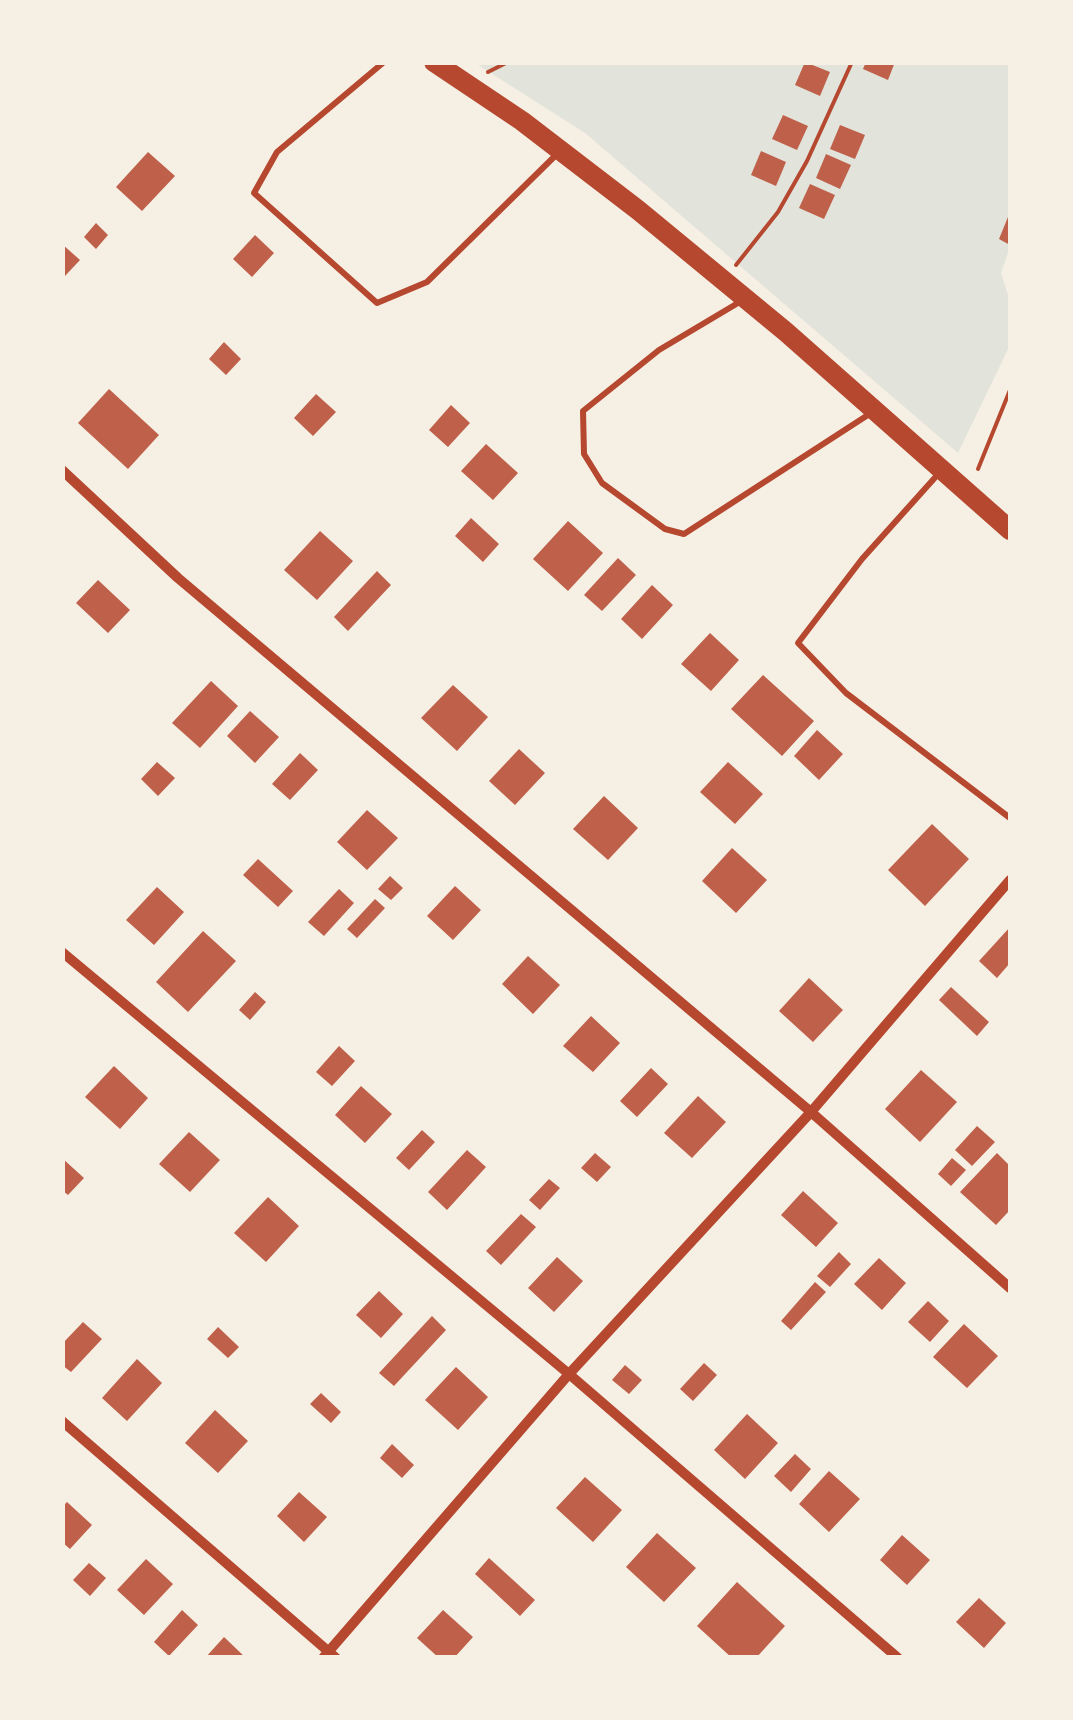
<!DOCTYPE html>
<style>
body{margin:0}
#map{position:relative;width:1073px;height:1720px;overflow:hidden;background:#f6efe4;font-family:Ubuntu,sans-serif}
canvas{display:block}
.frame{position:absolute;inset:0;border:65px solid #f6efe4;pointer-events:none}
</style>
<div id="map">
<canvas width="1073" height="1720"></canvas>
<div class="frame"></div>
</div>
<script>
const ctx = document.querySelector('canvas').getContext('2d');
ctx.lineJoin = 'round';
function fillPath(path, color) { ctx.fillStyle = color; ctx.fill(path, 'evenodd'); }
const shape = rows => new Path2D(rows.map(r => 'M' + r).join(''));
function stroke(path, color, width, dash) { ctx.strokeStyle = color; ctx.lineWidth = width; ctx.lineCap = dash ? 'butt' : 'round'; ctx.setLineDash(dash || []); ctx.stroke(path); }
fillPath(shape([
 [475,63,1010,63,1010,247,1001,273,1010,301,1010,345,958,453,585,133]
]), '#e2e4dc');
fillPath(shape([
 [805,62,830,72,820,96,795,85],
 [866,62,895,62,888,80,863,69],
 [783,115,808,126,797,150,772,139],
 [840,125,865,135,855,159,830,149],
 [761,151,786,162,776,186,751,175],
 [148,152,175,176,142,211,116,187],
 [826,154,851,165,840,189,816,178],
 [810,184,835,195,824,219,799,208],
 [1010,212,1010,245,999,239],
 [96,223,108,235,96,249,84,237],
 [255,235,274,253,252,277,233,259],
 [62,244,80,260,65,276,62,274],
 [224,342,241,359,226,375,209,359],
 [109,389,159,435,128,469,78,423],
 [316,394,336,412,313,436,294,418],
 [451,405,470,423,448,447,429,430],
 [486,444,518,473,493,500,461,471],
 [471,518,499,544,483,562,455,536],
 [568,521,603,553,568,591,533,559],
 [320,531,353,561,317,600,284,570],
 [618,558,636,575,602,611,584,595],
 [377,571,391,585,348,631,334,617],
 [98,580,130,610,108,633,76,603],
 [652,585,673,605,642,639,621,619],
 [710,633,739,660,711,691,681,664],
 [763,675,814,721,782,756,731,709],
 [211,681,238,706,200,748,172,723],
 [453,685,488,717,457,751,421,718],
 [250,711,279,737,255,763,227,736],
 [817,730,843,754,819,780,794,756],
 [519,749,545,773,515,805,489,781],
 [300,753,318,770,290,800,272,784],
 [157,762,175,778,158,796,141,779],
 [728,762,763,794,735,824,700,792],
 [604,796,638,828,608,860,573,829],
 [367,810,398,838,367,870,337,842],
 [932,824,969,859,925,906,888,870],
 [732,848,767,880,736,913,702,881],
 [258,859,293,891,278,907,243,875],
 [390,876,403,888,391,900,378,889],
 [455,886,481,910,453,940,427,916],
 [157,887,184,912,154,945,126,920],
 [339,889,354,903,324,936,308,922],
 [375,899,385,908,357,938,347,929],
 [1010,927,1010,963,997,978,979,961],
 [203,931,236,961,188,1012,156,982],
 [528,956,560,985,533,1014,502,984],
 [809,978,843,1010,813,1042,779,1011],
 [951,987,989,1022,977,1036,939,1000],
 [255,992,266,1002,250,1020,239,1010],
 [591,1016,620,1043,593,1072,563,1046],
 [339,1046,355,1061,332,1086,316,1072],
 [114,1066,148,1098,120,1129,85,1097],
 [651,1068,668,1084,637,1117,620,1101],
 [921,1070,957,1102,920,1142,885,1109],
 [361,1086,392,1114,365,1143,335,1115],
 [698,1096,726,1122,692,1158,664,1133],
 [977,1126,995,1142,972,1166,955,1150],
 [422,1130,435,1142,409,1170,396,1158],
 [189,1132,220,1160,190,1192,159,1164],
 [467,1150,486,1167,447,1210,428,1192],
 [595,1153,611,1167,597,1182,581,1168],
 [997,1153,1010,1166,1010,1210,996,1225,960,1192],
 [62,1158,84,1178,68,1195,62,1190],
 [952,1158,966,1170,951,1186,938,1174],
 [549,1179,560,1188,540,1210,529,1200],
 [803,1191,838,1223,816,1247,781,1215],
 [268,1197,299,1226,266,1262,234,1233],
 [521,1214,536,1227,501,1265,486,1251],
 [839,1252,851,1264,830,1287,817,1276],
 [557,1257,583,1281,554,1312,528,1288],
 [879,1258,906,1283,882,1310,854,1284],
 [815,1282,826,1292,791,1330,781,1321],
 [379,1291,403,1314,381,1338,356,1315],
 [928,1301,949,1321,930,1342,908,1322],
 [432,1316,446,1330,394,1386,379,1373],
 [83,1322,102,1339,71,1372,62,1365,62,1344],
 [964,1324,998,1356,967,1388,933,1357],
 [218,1327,239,1347,228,1358,207,1339],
 [137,1359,162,1383,127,1421,102,1398],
 [704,1363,717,1375,693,1401,680,1389],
 [625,1365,642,1380,629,1394,612,1380],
 [456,1367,488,1397,458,1430,425,1400],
 [321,1393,341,1412,331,1423,310,1404],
 [215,1410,248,1441,218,1473,185,1443],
 [747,1414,778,1443,745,1479,714,1450],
 [392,1444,414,1465,402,1478,380,1458],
 [795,1454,811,1469,791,1492,774,1476],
 [829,1471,860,1499,829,1532,799,1504],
 [585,1477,622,1510,593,1542,556,1508],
 [299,1492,327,1517,304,1542,277,1516],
 [67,1502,92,1525,70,1549,62,1542,62,1507],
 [657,1533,696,1568,664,1602,626,1567],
 [902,1535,930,1560,907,1585,880,1560],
 [489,1558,535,1600,520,1616,475,1574],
 [146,1559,173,1584,144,1615,117,1590],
 [89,1563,106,1578,90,1596,73,1580],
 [737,1582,785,1626,756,1658,732,1658,697,1626],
 [979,1598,1006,1623,984,1648,956,1622],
 [182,1610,198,1625,169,1656,154,1642],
 [443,1610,473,1637,454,1658,439,1658,417,1638],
 [224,1637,246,1658,205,1658]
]), '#bf614a');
stroke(shape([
 [488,72,508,62],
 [736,265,778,212,807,161,852,62],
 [978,469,1010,390]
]), '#b5482f', 4);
stroke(shape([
 [384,62,277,152,254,193,377,303,427,282,557,154],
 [743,300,659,350,583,411,584,454,602,483,665,529,684,534,871,413],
 [940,472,862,559,798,643,846,693,1010,818]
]), '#b5482f', 6);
stroke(shape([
 [62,470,178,578,811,1112,1010,1288],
 [62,952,569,1374,898,1658],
 [62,1421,336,1658],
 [323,1658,569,1374,811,1112,1010,880]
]), '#b5482f', 10);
stroke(shape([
 [434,62,522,121,638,210,786,332,1010,530]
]), '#b5482f', 20);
</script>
